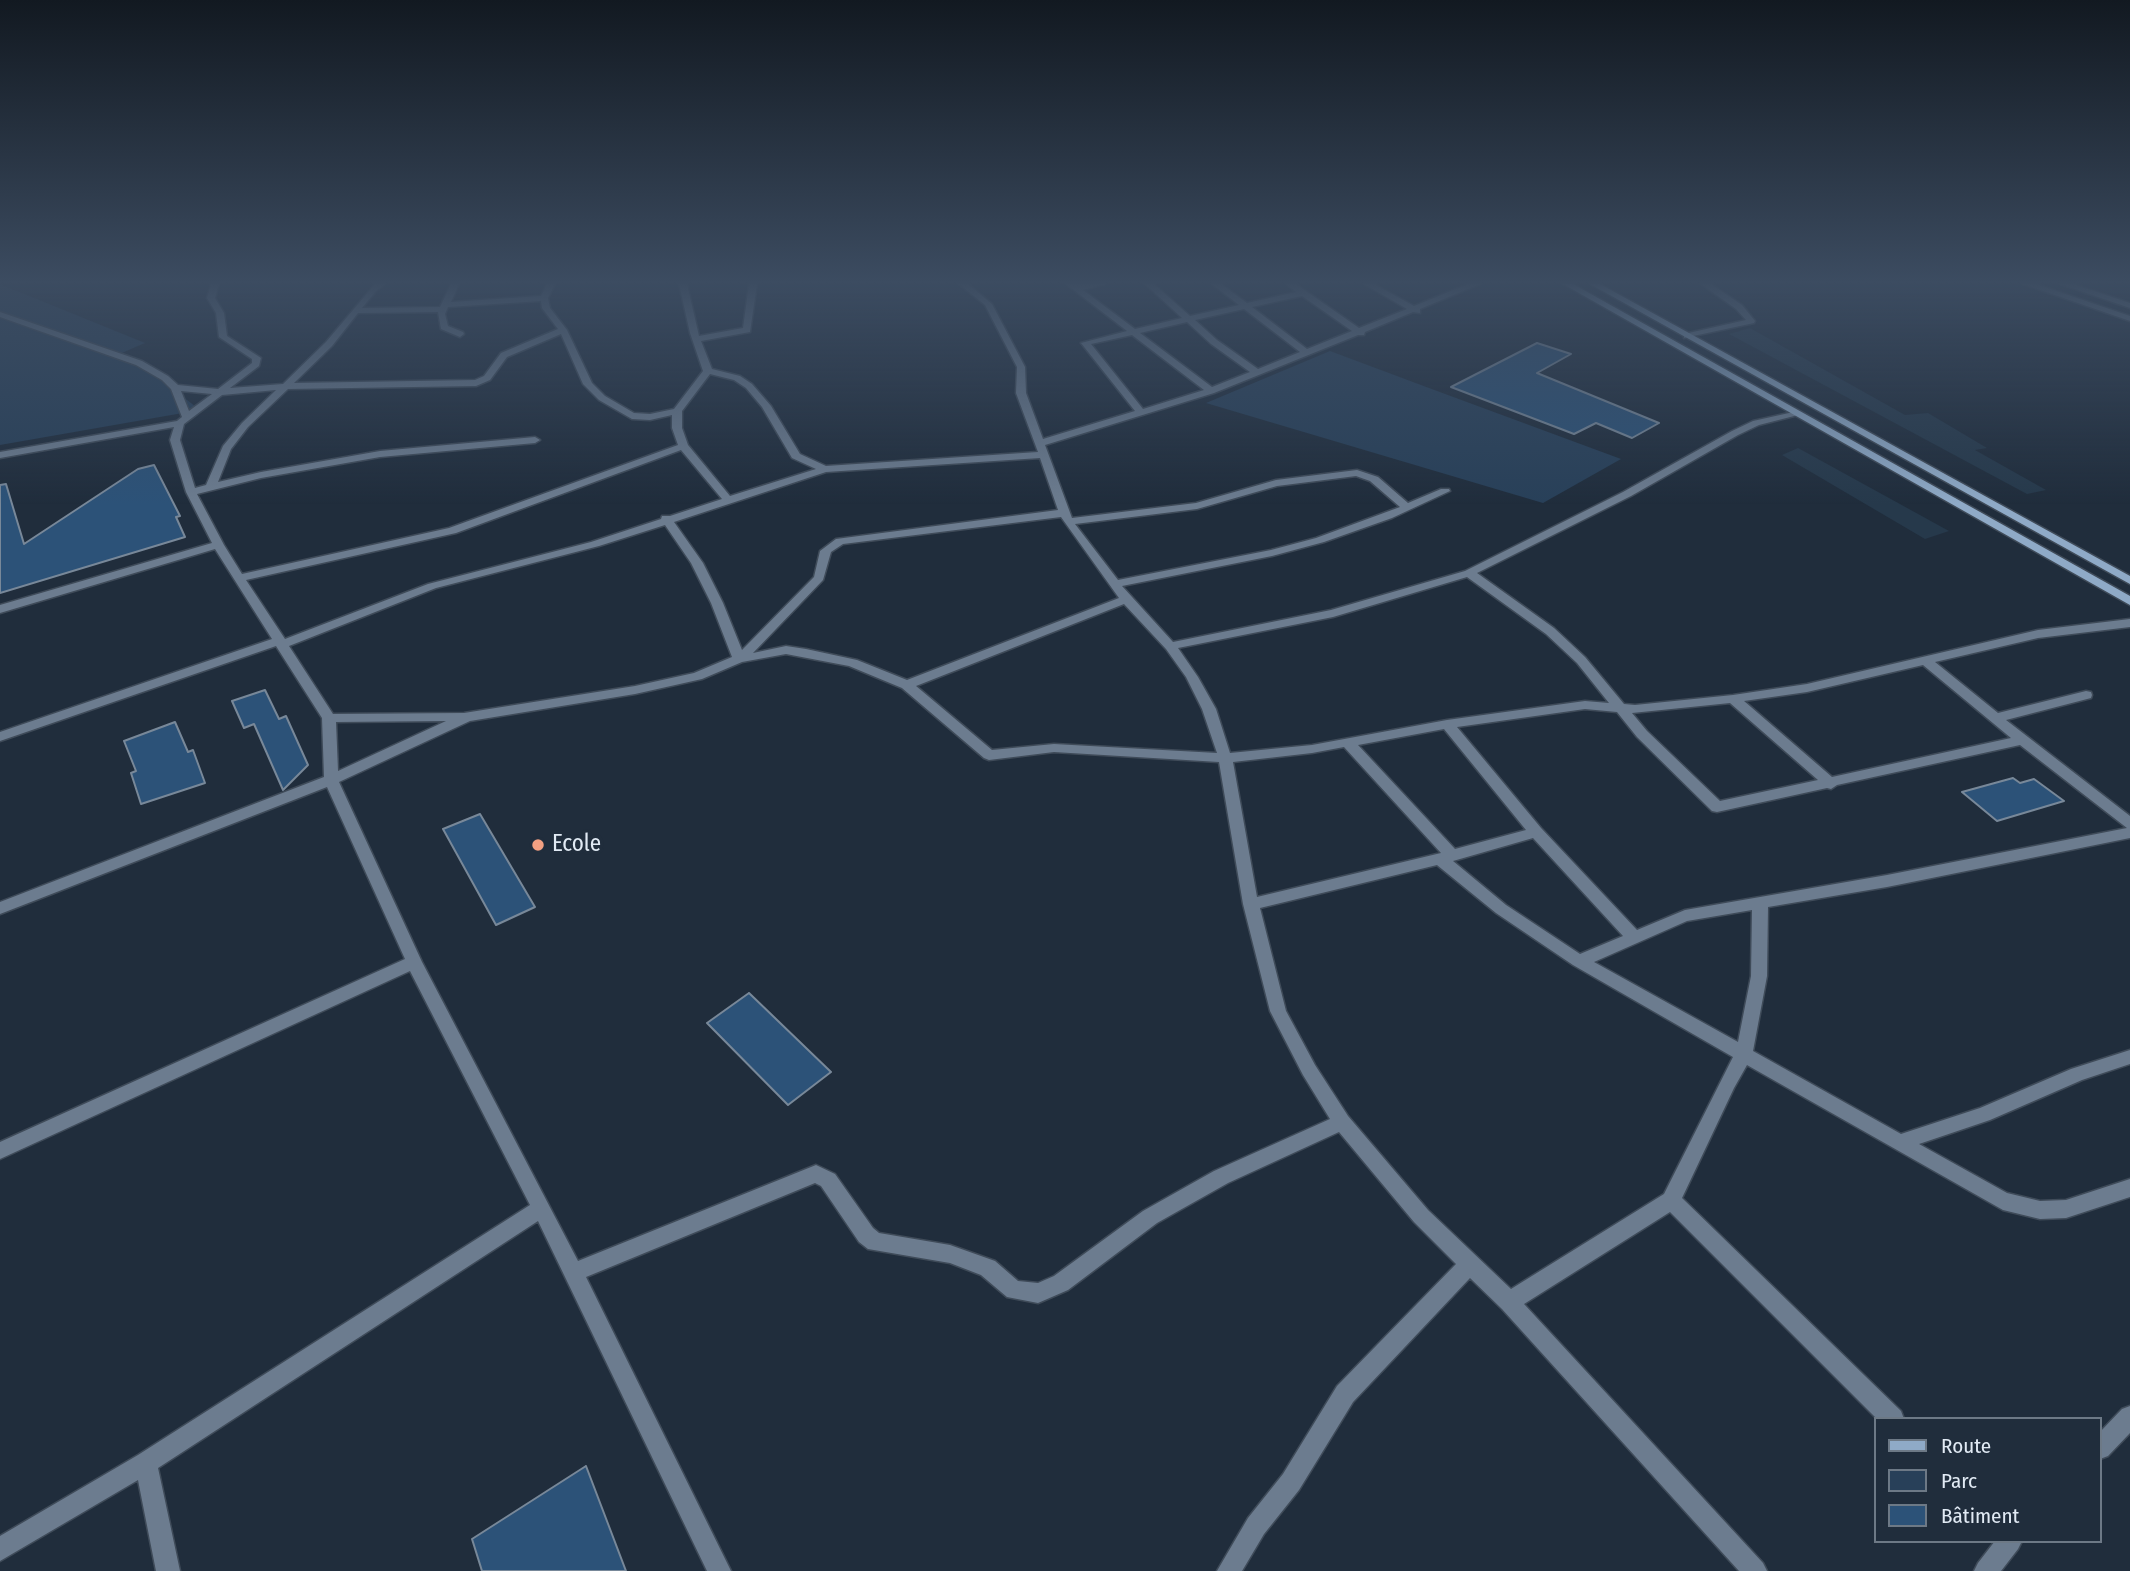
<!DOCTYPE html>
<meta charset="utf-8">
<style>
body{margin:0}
#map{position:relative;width:2130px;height:1571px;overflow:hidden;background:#202d3c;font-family:"Fira Sans Condensed",sans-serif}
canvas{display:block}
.legend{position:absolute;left:1874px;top:1417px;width:228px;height:126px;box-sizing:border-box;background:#202d3c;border:2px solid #6d7986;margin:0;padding:9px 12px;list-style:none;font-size:21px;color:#e1eaf4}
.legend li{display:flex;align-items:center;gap:14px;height:35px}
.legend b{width:35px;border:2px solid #6d7986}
</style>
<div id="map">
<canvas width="2130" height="1571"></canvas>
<ul class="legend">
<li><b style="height:9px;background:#8faac7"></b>Route</li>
<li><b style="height:19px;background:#284059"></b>Parc</li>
<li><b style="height:19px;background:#2c5278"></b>Bâtiment</li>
</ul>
</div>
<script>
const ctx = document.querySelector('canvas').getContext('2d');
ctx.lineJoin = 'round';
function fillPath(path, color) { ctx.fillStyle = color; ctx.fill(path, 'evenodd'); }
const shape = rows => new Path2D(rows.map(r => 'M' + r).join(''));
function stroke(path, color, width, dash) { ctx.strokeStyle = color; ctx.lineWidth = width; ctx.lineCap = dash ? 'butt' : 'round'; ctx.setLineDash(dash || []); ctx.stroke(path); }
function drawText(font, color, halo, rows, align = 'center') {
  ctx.font = font + ' "Fira Sans Condensed",sans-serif'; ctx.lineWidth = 7; ctx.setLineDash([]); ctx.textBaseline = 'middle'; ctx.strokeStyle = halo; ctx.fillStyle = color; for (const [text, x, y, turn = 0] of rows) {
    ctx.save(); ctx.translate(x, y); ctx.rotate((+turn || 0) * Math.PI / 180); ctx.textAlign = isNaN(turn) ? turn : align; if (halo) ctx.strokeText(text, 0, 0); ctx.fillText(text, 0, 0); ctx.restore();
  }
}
fillPath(shape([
 [1750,328,1905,415,1928,413,1987,448,1975,450,2046,490,2027,494,1729,334],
 [1798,448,1949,531,1925,539,1782,455]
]), '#26394b');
fillPath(shape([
 [0,284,145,343,117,355,139,363,200,410,0,445],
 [1330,351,1429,388,1621,459,1543,503,1206,403]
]), '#284059');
const building = shape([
 [1537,343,1571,354,1537,373,1659,423,1632,438,1596,423,1574,434,1451,387,1537,343],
 [154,465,180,516,176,517,185,537,0,593,0,485,6,484,24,544,138,469,154,465],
 [265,690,279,719,286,716,308,765,283,790,254,724,244,728,232,701,265,690],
 [175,722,188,752,193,750,205,783,141,804,131,773,136,771,124,741,175,722],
 [2013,778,2020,783,2034,779,2064,801,1997,821,1962,792,2013,778],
 [480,814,535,907,496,925,443,829,480,814],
 [749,993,831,1072,788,1105,707,1023,749,993],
 [586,1466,626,1571,482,1571,472,1539,586,1466]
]);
fillPath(building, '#2c5278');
stroke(building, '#788899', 2);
const street = shape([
 [211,284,219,284,215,298,224,313,227,336,261,358,259,366,230,388,283,384,326,342,375,284,385,284,376,291,362,308,440,307,451,284,459,284,451,302,541,296,547,284,555,284,548,298,550,308,567,330,592,383,605,396,634,413,650,414,674,409,703,371,690,333,679,284,687,284,699,336,743,328,749,284,757,284,750,332,701,341,712,369,740,376,752,384,771,406,800,454,826,466,1038,452,1016,393,1017,367,985,305,959,284,968,284,992,304,1025,367,1026,393,1043,439,1135,411,1081,343,1127,331,1066,284,1105,284,1083,290,1135,329,1182,318,1145,284,1154,284,1190,316,1239,305,1212,284,1221,284,1247,303,1296,292,1286,284,1296,284,1359,328,1407,309,1364,284,1374,284,1414,306,1468,284,1480,284,1420,309,1420,313,1413,312,1365,332,1364,335,1358,335,1214,393,1045,445,1072,518,1196,503,1276,480,1357,470,1378,477,1408,503,1441,489,1449,489,1450,491,1392,518,1324,542,1272,556,1122,586,1173,642,1331,610,1465,571,1623,492,1732,431,1753,421,1798,411,1798,415,1759,425,1738,435,1631,496,1477,573,1554,628,1585,657,1624,704,1635,705,1733,695,1807,684,2038,630,2130,619,2130,627,2038,638,1935,662,1998,713,2086,691,2091,692,2092,695,2091,698,2006,720,2130,816,2130,838,1887,887,1768,907,1767,976,1753,1051,1901,1134,1980,1108,2071,1069,2130,1050,2130,1064,2082,1080,1990,1120,1919,1144,2007,1193,2040,1201,2066,1200,2130,1179,2130,1197,2066,1218,2040,1219,2003,1210,1747,1065,1734,1088,1682,1198,1901,1411,1904,1419,1877,1419,1670,1212,1524,1304,1763,1563,1767,1571,1739,1571,1502,1309,1470,1278,1353,1402,1299,1490,1264,1534,1242,1571,1217,1571,1248,1518,1283,1474,1337,1386,1456,1264,1414,1222,1339,1132,1228,1183,1157,1223,1068,1290,1038,1303,1007,1297,981,1275,950,1263,868,1249,859,1242,821,1186,815,1183,586,1277,731,1571,707,1571,538,1221,158,1468,180,1571,156,1571,138,1480,0,1561,0,1536,138,1455,530,1205,410,971,0,1159,0,1142,405,959,327,787,0,914,0,902,324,777,322,718,276,646,0,741,0,732,272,639,215,549,0,613,0,605,212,543,186,492,170,440,174,427,0,458,0,452,177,421,182,417,171,389,162,380,136,365,0,317,0,312,142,361,168,376,178,385,218,389,252,363,252,359,219,337,216,313,207,298,211,284],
 [1302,296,1352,331,1307,349,1252,307,1302,296],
 [541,301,542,308,558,329,501,353,484,376,475,380,294,383,332,346,358,313,438,312,441,329,460,337,464,334,463,332,448,326,445,314,448,307,541,301],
 [1244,309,1300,352,1258,369,1217,340,1195,320,1244,309],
 [1187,322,1211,344,1250,372,1212,387,1140,333,1187,322],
 [561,334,583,384,599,400,632,419,650,420,672,415,672,428,678,445,449,528,242,574,224,545,197,494,261,478,380,457,535,443,540,440,535,437,380,451,261,472,218,482,231,449,248,427,288,389,476,386,490,380,507,357,561,334],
 [1132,335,1204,390,1143,409,1091,344,1132,335],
 [710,374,734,380,746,388,762,407,792,458,816,469,730,496,688,445,682,428,682,411,710,374],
 [276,390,242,423,223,446,206,485,195,488,180,440,184,424,222,395,276,390],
 [181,391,212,394,189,411,181,391],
 [681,450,722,499,670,516,662,516,661,519,591,542,428,584,285,639,246,580,456,533,681,450],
 [1040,458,1058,510,836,539,820,551,814,577,742,650,723,603,703,563,674,522,826,472,1040,458],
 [1356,476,1370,481,1400,507,1316,538,1271,550,1118,580,1075,524,1197,509,1277,486,1356,476],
 [1061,517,1119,598,907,680,857,660,806,649,786,646,753,653,823,580,831,552,843,544,1061,517],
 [665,525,691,563,711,603,732,657,694,673,635,686,464,713,333,714,289,646,436,588,599,546,665,525],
 [1467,577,1546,634,1577,663,1609,703,1585,701,1447,720,1312,745,1230,753,1216,709,1198,677,1178,648,1333,617,1467,577],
 [1124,604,1166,649,1186,677,1202,709,1217,753,1054,744,992,750,916,686,1124,604],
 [786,654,849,666,902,688,984,758,989,760,1054,752,1219,762,1243,904,1270,1011,1303,1075,1330,1119,1214,1171,1143,1211,1054,1276,1038,1283,1018,1281,995,1261,950,1245,879,1233,873,1228,835,1174,816,1165,578,1261,422,962,339,782,470,721,635,694,702,679,742,662,786,654],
 [1923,665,2011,738,1832,777,1744,701,1807,692,1923,665],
 [1730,703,1818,780,1720,801,1647,731,1632,713,1730,703],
 [1585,709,1617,712,1637,737,1712,811,1717,812,1827,788,1831,789,1837,785,2020,745,2127,828,1887,875,1685,910,1637,930,1541,828,1457,727,1585,709],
 [446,721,338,771,336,722,446,721],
 [1444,729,1526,830,1455,849,1358,745,1444,729],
 [1344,747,1441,853,1257,897,1233,762,1312,753,1344,747],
 [1533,838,1623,936,1580,954,1506,905,1453,861,1533,838],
 [1437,865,1496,913,1573,965,1733,1057,1664,1194,1511,1289,1428,1210,1348,1116,1315,1065,1286,1011,1260,908,1437,865],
 [1752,910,1751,976,1738,1042,1594,962,1687,921,1752,910],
 [1701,284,1711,284,1742,305,1755,321,1754,323,1684,338,1684,334,1746,320,1736,309,1701,284],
 [2023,284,2036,284,2130,316,2130,321,2023,284],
 [2060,284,2073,284,2130,303,2130,308,2060,284],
 [2130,1406,2130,1433,2108,1456,2100,1459,2100,1432,2122,1409,2130,1406],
 [1995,1541,2022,1541,2018,1549,2001,1571,1974,1571,1978,1563,1995,1541]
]);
const secondary = shape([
 [1563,284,1573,284,2130,596,2130,605,1563,284],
 [1590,284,1600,284,2130,576,2130,584,1590,284]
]);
stroke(street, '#3f4b59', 3);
stroke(secondary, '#3f4b59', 3);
fillPath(street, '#6c7c8f');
fillPath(secondary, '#8faac7');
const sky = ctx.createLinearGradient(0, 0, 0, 504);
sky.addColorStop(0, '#121921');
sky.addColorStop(0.56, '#3c4c61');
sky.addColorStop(1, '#3c4c6100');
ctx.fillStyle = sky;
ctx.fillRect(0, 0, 2130, 504);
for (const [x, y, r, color] of [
 [538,845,7,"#f3a082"]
]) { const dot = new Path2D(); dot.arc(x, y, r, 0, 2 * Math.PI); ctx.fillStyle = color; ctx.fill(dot); stroke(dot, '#202d3c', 2.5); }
drawText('23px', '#e1eaf4', '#202d3c', [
 ["Ecole",552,845]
], 'left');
</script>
